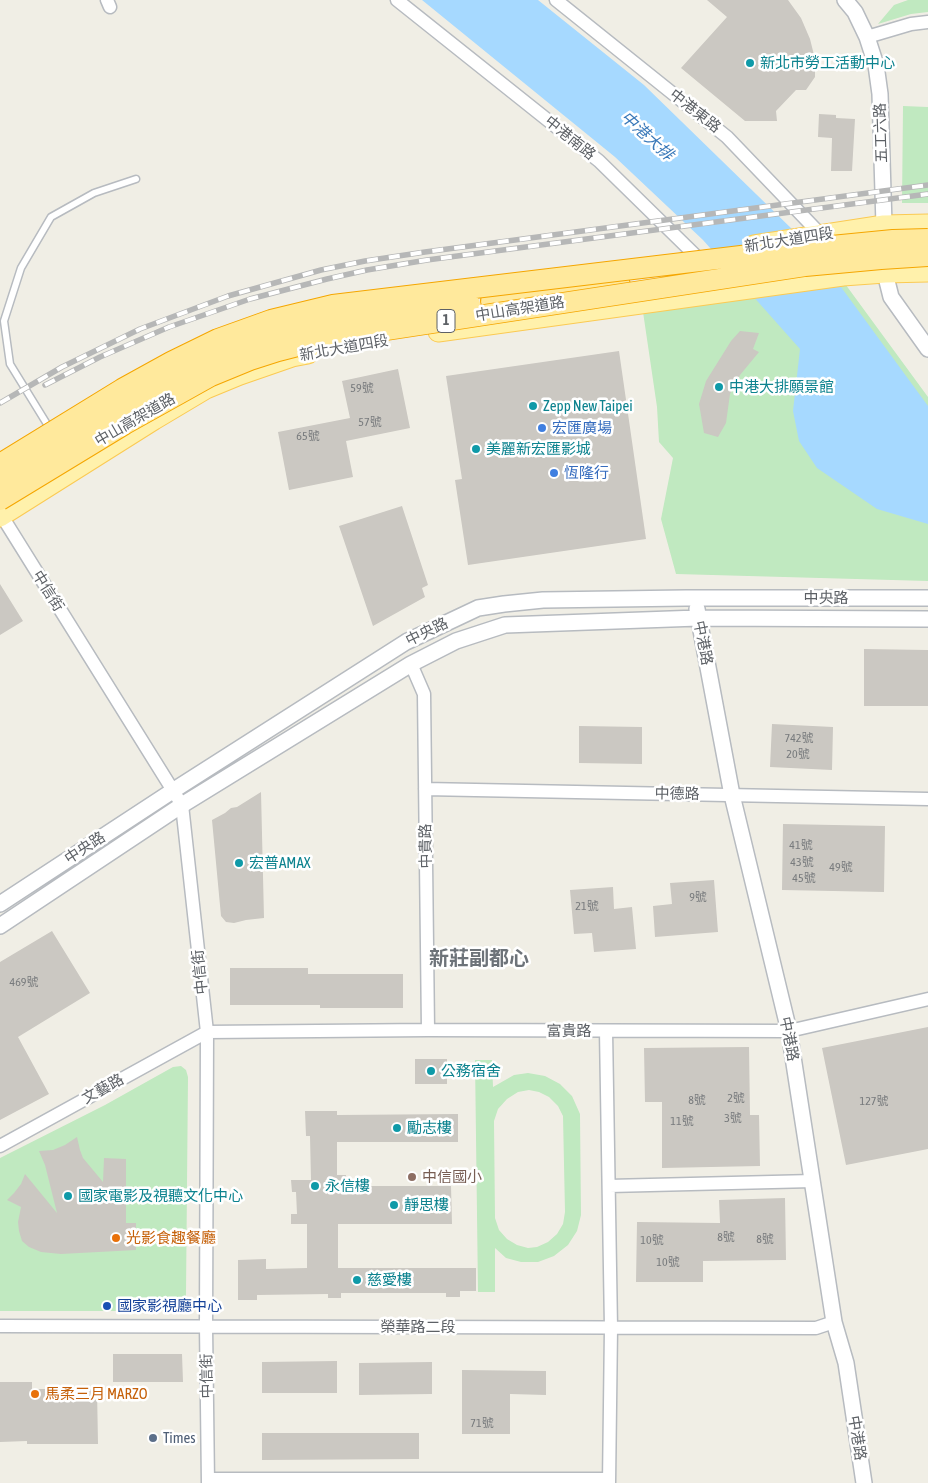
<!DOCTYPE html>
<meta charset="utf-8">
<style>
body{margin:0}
canvas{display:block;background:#f0eee5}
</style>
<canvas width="928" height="1483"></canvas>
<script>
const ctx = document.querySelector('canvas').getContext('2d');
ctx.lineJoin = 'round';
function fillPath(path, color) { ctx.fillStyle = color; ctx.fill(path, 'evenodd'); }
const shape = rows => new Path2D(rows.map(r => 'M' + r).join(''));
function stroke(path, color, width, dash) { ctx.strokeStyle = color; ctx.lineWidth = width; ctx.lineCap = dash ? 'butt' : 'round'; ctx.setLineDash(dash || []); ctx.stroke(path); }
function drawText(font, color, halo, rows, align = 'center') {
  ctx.font = font + ' "Asap Condensed","Noto Sans TC",sans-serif'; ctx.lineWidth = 5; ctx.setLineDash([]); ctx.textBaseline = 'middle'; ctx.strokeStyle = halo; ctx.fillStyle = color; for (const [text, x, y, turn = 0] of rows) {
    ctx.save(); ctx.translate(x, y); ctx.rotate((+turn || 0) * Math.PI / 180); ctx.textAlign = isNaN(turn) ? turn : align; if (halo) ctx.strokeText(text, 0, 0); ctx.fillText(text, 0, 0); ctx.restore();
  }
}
fillPath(shape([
 [908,0,928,0,928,12,911,14,878,24,894,5],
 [903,106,928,107,928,203,902,203],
 [843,281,928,397,928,581,676,574,661,519,673,458,659,442,657,407,643,312],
 [475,1060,492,1060,493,1087,514,1075,528,1073,545,1076,560,1084,572,1096,580,1114,581,1215,577,1231,568,1245,554,1256,538,1262,521,1262,506,1258,495,1248,495,1292,478,1292],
 [529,1090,539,1092,549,1097,558,1106,563,1116,565,1212,563,1224,557,1234,548,1242,537,1247,528,1248,517,1245,507,1239,499,1230,495,1218,494,1121,498,1109,507,1099,518,1092],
 [181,1066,186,1070,188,1077,186,1295,184,1302,178,1308,171,1311,0,1311,0,1158,105,1105,173,1067]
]), '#c0e9c0');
fillPath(shape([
 [422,0,538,0,644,85,794,231,841,287,928,406,928,524,877,509,817,468,799,441,793,411,800,349,703,240,615,157]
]), '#a6d9ff');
fillPath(shape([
 [707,0,788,0,801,18,810,39,815,59,815,77,806,90,796,90,776,111,777,121,745,121,681,68,727,17],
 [819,114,836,115,836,118,855,119,852,171,831,171,832,138,818,137],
 [740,331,759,333,753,349,759,352,740,375,730,394,726,423,718,437,704,433,699,404,706,381,731,341],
 [619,351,646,539,468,565,455,480,462,479,446,376],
 [398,369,410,428,346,441,353,477,289,490,278,432,350,418,342,381],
 [402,506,428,585,422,588,425,597,373,626,339,526],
 [0,584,23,621,0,635],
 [864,649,928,650,928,706,864,706],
 [772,724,833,727,832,770,770,767],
 [579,726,642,727,642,764,579,763],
 [261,792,264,918,246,920,234,923,226,922,221,916,212,820,225,813,231,808,237,807],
 [783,824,885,826,884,892,782,890],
 [714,880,718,932,655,937,653,906,672,904,670,883],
 [613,887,614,909,632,907,636,949,594,952,592,933,574,934,570,890],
 [52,931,90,993,18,1037,49,1094,0,1120,0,962],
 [230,968,308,968,308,974,403,974,403,1008,320,1008,320,1005,230,1005],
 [928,1027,928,1149,846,1165,822,1048],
 [749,1047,750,1115,759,1115,760,1166,662,1168,662,1102,645,1102,644,1048],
 [415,1059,447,1059,447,1084,415,1084],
 [305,1111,337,1111,337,1115,458,1114,458,1142,337,1142,337,1175,346,1175,346,1180,350,1180,350,1186,451,1186,452,1224,338,1224,338,1268,476,1268,476,1291,460,1291,460,1297,446,1297,446,1293,341,1293,341,1298,328,1298,328,1294,257,1295,257,1300,238,1300,238,1260,266,1259,266,1269,307,1268,307,1224,291,1224,291,1214,297,1214,296,1192,292,1192,291,1180,311,1180,310,1136,306,1136],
 [77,1137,80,1150,83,1158,103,1182,104,1158,126,1159,126,1223,136,1223,136,1250,61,1254,41,1252,29,1247,22,1241,19,1231,18,1222,21,1207,7,1200,14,1193,21,1184,25,1174,57,1213,45,1165,39,1151,53,1150,65,1145],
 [785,1198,786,1260,703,1261,703,1282,636,1282,637,1222,720,1223,719,1200],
 [113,1354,182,1354,183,1382,113,1382],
 [337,1361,337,1393,262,1393,262,1362],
 [432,1362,432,1394,359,1395,359,1363],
 [462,1370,546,1371,546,1395,510,1394,510,1434,462,1434],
 [0,1382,32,1382,32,1389,97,1389,98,1444,27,1444,27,1441,0,1442],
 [262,1433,419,1433,419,1459,262,1460]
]), '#cbc8c2');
const service = shape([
 [50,429,10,364,4,321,21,268,51,217,94,193,136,179]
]);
const minor = shape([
 [107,0,110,7],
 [397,0,599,161,694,254,719,284],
 [556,0,727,137,821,235],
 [867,37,911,24,928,22],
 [0,513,182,805,207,1032,206,1326,208,1483],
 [411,664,424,694,428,1030],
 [425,789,928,799],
 [606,1031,611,1328,609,1483],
 [0,1146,207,1032,428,1030,789,1031,928,999],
 [609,1186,813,1181],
 [0,1326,816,1328,834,1322],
 [208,1479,609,1479]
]);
const tertiary = shape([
 [845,0,855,12,867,37,876,65,880,94,884,225],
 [885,273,891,297,928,349],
 [697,609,732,795,789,1031,834,1322,846,1363,864,1483],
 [0,904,174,790,406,642,478,608,504,604,543,600,686,598,928,598],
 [0,926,182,805,411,664,456,641,505,625,698,618,928,619]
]);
const primary = shape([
 [754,245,884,225,928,224],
 [438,332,843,276,885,273,928,272],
 [0,517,154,420,206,389,240,375,292,357,308,354]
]);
const trunk = shape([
 [491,301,620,285]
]);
stroke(service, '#b7bbc0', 9);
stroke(minor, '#b7bbc0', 15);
stroke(tertiary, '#b7bbc0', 18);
stroke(primary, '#fbca53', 21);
stroke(trunk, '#f5a600', 22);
stroke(service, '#fff', 6);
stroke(minor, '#fff', 12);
stroke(tertiary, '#fff', 15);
stroke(primary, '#fff1ab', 19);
stroke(trunk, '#ffe99c', 20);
const rail = shape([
 [45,385,100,357,169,327,250,299,327,279,367,270,427,260,928,194],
 [0,403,62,367,140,329,228,296,321,270,365,261,425,252,928,185]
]);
stroke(rail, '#b6b7b7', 5.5);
stroke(rail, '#fff', 4, [11]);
const trunkBridge = shape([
 [0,464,122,389,171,362,218,339,271,320,333,305,791,250,893,240,928,239],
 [0,483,160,386,197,366,228,352,277,335,317,325,383,314,470,304],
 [0,500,125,424,211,376,250,360,278,351,309,343,360,334,805,266,881,259,928,256]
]);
stroke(trunkBridge, '#f5a600', 22, []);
stroke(trunkBridge, '#ffe99c', 20);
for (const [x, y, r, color] of [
 [750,63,5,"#0f9aa8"],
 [719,387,5,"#0f9aa8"],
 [533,406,5,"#0f9aa8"],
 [542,428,5,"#3f7fe0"],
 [476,449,5,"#0f9aa8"],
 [554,473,5,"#3f7fe0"],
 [239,863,5,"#0f9aa8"],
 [431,1071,5,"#0f9aa8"],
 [397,1128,5,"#0f9aa8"],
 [412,1177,5,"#8d6e63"],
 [315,1186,5,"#0f9aa8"],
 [68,1196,5,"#0f9aa8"],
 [394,1205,5,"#0f9aa8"],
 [116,1238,5,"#e8710a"],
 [357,1280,5,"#0f9aa8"],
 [107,1306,5,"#1a4fb4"],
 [35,1394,5,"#e8710a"],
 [153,1438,5,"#5c6f8a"]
]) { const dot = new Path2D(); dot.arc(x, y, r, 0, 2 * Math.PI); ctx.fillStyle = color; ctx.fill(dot); stroke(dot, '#fff', 2); }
drawText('12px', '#787b7d', null, [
 ["59號",362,388],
 ["57號",370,422],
 ["65號",308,436],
 ["742號",799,738],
 ["20號",798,754],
 ["41號",801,845],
 ["43號",802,862],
 ["49號",841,867],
 ["45號",804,878],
 ["9號",698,897],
 ["21號",587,906],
 ["469號",24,982],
 ["2號",736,1098],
 ["8號",697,1100],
 ["127號",874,1101],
 ["3號",733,1118],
 ["11號",682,1121],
 ["8號",726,1237],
 ["8號",765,1239],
 ["10號",652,1240],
 ["10號",668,1262],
 ["71號",482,1423]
]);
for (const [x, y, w] of [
 [446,321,18]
]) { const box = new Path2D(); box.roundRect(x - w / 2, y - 11.5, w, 23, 4); ctx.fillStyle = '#fff'; ctx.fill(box); stroke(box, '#5d6166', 1); }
drawText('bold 14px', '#5d6166', null, [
 ["1",446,321]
]);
drawText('15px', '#0d838f', '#fff', [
 ["新北市勞工活動中心",760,63],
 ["中港大排願景館",729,387],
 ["Zepp New Taipei",543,406],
 ["美麗新宏匯影城",486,449],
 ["宏普AMAX",249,863],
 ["公務宿舍",441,1071],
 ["勵志樓",407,1128],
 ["永信樓",325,1186],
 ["國家電影及視聽文化中心",78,1196],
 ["靜思樓",404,1205],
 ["慈愛樓",367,1280]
], 'left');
drawText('15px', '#5d6166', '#fff', [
 ["中港東路",695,111,38],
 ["五工六路",881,133,-92],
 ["中港南路",570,138,39],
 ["新北大道四段",789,240,-9],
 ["中山高架道路",520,309,-9],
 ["新北大道四段",344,348,-10],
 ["中山高架道路",135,420,-30],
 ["中信街",48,591,58],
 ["中央路",826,598],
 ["中央路",427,632,-26],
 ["中港路",703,643,79],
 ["中德路",677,794,1],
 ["中貴路",426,846,-91],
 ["中央路",85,848,-33],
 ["中信街",200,972,-96],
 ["富貴路",569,1031],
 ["中港路",789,1039,79],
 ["文藝路",103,1089,-29],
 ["榮華路二段",418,1327],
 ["中信街",207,1376,-91],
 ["中港路",857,1438,81]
]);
drawText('15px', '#366cbe', '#fff', [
 ["宏匯廣場",552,428],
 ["恆隆行",564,473]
], 'left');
drawText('15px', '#785e54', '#fff', [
 ["中信國小",422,1177]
], 'left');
drawText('15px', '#c56008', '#fff', [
 ["光影食趣餐廳",126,1238],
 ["馬柔三月 MARZO",45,1394]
], 'left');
drawText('15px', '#164399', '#fff', [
 ["國家影視廳中心",117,1306]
], 'left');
drawText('15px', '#4e5e75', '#fff', [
 ["Times",163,1438]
], 'left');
drawText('italic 16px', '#3a79b9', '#fff', [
 ["中港大排",647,136,42]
]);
drawText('bold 20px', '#6d7379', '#fff', [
 ["新莊副都心",479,959]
]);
</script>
